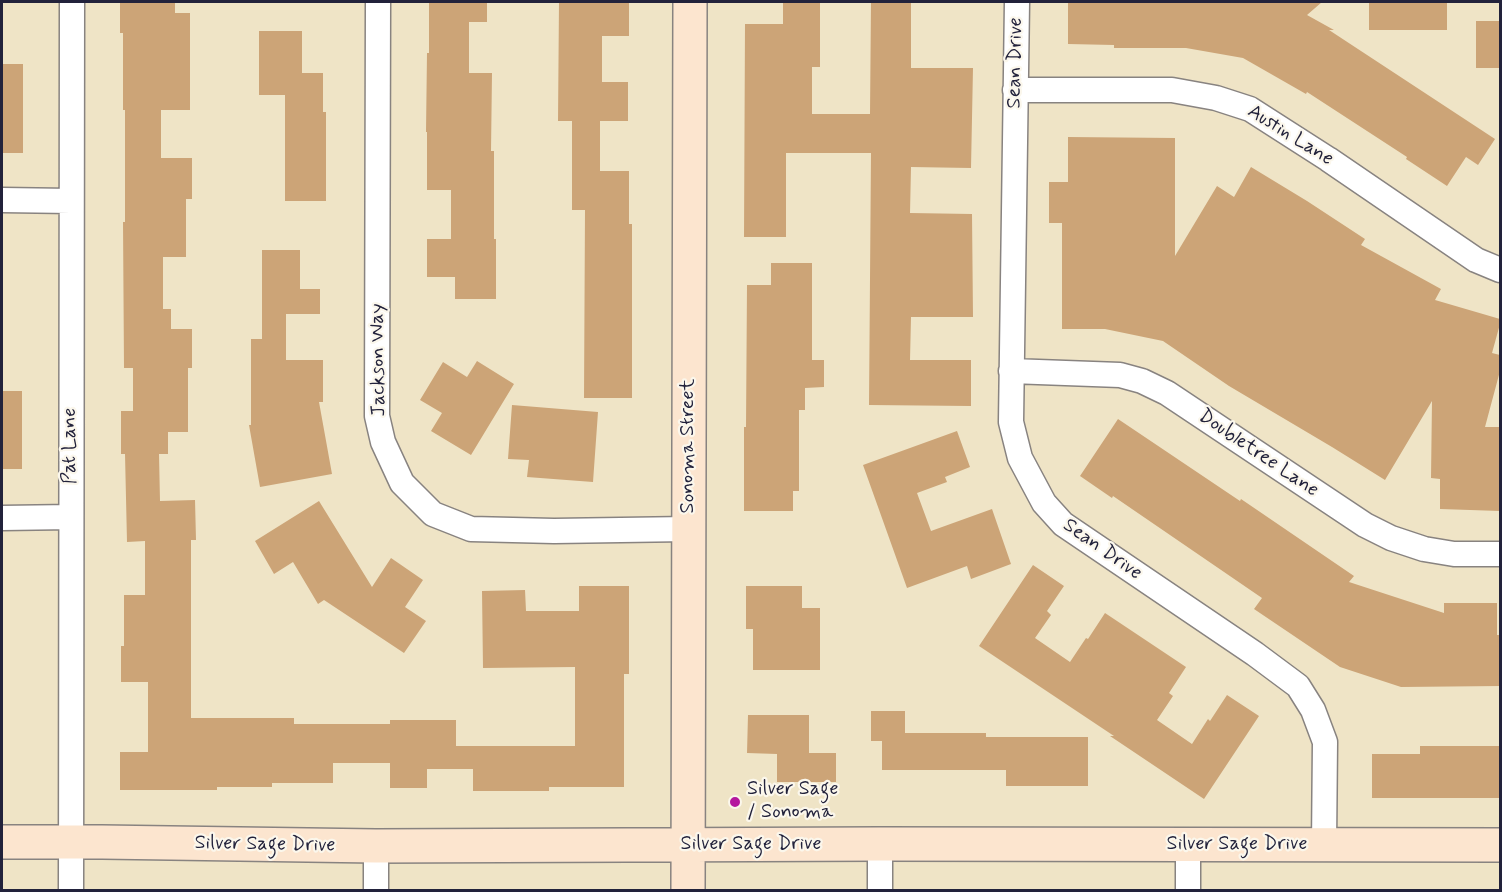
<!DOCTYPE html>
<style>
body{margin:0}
#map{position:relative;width:1502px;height:892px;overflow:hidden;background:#efe4c6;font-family:Mynerve,sans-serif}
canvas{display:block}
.frame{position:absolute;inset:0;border:3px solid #22223b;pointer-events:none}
</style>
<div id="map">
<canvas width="1502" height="892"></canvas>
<div class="frame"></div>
</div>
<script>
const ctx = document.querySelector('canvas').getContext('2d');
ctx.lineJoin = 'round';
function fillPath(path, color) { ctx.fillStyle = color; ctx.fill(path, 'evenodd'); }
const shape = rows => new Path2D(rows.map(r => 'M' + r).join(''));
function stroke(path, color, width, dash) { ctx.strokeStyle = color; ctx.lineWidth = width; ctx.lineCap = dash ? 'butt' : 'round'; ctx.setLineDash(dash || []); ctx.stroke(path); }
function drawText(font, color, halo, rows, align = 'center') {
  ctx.font = font + ' Mynerve,sans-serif'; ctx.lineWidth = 4.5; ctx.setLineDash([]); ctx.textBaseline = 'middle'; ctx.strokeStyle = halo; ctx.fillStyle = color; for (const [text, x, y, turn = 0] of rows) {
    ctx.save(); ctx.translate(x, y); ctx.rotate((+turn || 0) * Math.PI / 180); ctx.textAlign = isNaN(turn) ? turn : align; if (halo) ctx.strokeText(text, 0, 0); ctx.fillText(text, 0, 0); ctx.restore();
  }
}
fillPath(shape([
 [120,2,175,2,175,13,190,13,190,110,161,110,161,158,192,158,192,199,186,199,186,257,163,257,163,309,171,309,171,329,192,329,192,368,188,368,188,432,168,432,168,454,159,454,160,501,195,500,196,540,191,540,191,718,294,718,294,724,390,724,390,720,456,720,456,746,575,746,575,667,483,668,482,591,525,590,526,611,579,611,579,586,629,586,629,674,624,674,624,787,549,787,549,791,473,791,473,769,427,769,427,788,390,788,390,763,333,763,333,783,272,783,272,787,217,787,217,790,120,790,120,752,148,752,148,682,121,682,121,646,124,646,124,595,145,595,145,541,127,542,125,454,121,454,121,411,133,411,133,368,124,368,123,222,125,222,125,110,123,110,123,33,120,33],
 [429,2,487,2,487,22,469,22,469,73,492,73,491,151,494,151,494,239,496,239,496,299,455,299,455,277,427,277,427,239,451,239,451,190,427,190,427,132,426,132,427,53,429,53],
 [559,2,629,2,629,36,602,36,602,82,628,82,628,121,600,121,600,171,629,171,629,224,632,224,632,398,584,398,585,210,572,210,572,121,558,121],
 [783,2,820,2,820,67,812,67,812,114,870,114,871,2,911,2,911,68,973,68,971,168,911,167,910,213,972,214,973,317,911,317,910,360,971,360,971,406,869,405,871,153,786,153,786,237,744,237,745,24,783,24],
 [1068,2,1322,2,1307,15,1334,30,1329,30,1495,139,1478,165,1466,157,1447,186,1406,159,1407,157,1307,92,1306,94,1243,58,1186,48,1114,48,1114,45,1068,44],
 [1369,2,1447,2,1447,30,1369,30],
 [1476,21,1500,21,1500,68,1476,68],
 [259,31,302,31,302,73,323,73,323,112,326,112,326,201,285,201,285,95,259,95],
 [2,64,23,64,23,153,2,153],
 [1068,137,1175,138,1175,256,1217,186,1234,197,1251,167,1307,201,1365,239,1361,245,1441,289,1435,300,1500,319,1500,324,1492,353,1500,355,1500,371,1485,427,1500,427,1500,511,1440,509,1440,479,1431,478,1432,401,1385,480,1332,447,1229,386,1163,341,1105,329,1062,329,1062,223,1049,223,1049,182,1068,182],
 [262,250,300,250,300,289,320,289,320,314,286,314,286,360,323,360,323,402,319,402,332,474,260,487,249,425,251,425,251,339,262,339],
 [771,263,812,263,812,360,824,360,824,387,805,388,805,410,799,410,799,491,793,491,793,511,744,511,744,427,746,427,747,285,771,285],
 [477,361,514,384,471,455,431,431,442,413,420,400,443,362,467,377],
 [2,391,22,391,22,469,2,469],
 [512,405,598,412,593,482,527,477,529,460,508,459],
 [1118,419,1240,501,1241,499,1354,576,1349,582,1444,613,1444,603,1497,603,1497,635,1500,635,1500,686,1401,687,1340,667,1254,609,1262,598,1113,496,1112,498,1080,476],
 [957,431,970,467,945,477,947,482,917,493,931,531,992,509,1011,564,971,579,967,566,907,588,863,465],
 [319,501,372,587,391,558,423,580,405,607,426,621,404,653,324,600,318,604,293,562,274,574,255,541],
 [1033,565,1064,586,1047,611,1051,615,1035,638,1070,662,1086,638,1088,639,1105,613,1186,667,1169,693,1173,696,1157,720,1192,744,1208,719,1210,721,1227,695,1259,716,1204,799,1110,736,1114,736,979,646],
 [746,586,802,586,802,608,820,608,820,670,753,670,753,629,746,629],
 [871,711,905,711,905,733,986,733,986,737,1088,737,1088,786,1006,786,1006,770,882,770,882,741,871,741],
 [748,715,809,715,809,753,836,753,836,782,777,782,777,754,747,753],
 [1420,746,1500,746,1500,798,1372,798,1372,754,1420,754]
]), '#cca477');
const street = shape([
 [378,2,377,416,383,442,402,483,433,514,471,529,554,531,688,529],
 [1017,2,1011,422,1020,458,1044,503,1063,524,1255,654,1298,686,1313,710,1325,742,1324,845],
 [1015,90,1172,90,1216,98,1250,109,1328,159,1476,260,1500,270],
 [2,200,71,201],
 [1011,371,1120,375,1142,381,1167,393,1365,525,1391,538,1424,549,1454,554,1500,554],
 [2,518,71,517],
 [880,844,880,890],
 [376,846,376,890],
 [71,890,72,2],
 [1188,890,1188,845]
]);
const secondary = shape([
 [2,842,102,842,376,846,880,844,1500,845],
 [688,890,690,2]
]);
stroke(street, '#888380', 27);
stroke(secondary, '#888380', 36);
stroke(street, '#fff', 24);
stroke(secondary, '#fce5cf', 33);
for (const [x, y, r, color] of [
 [735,802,6,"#b5179e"]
]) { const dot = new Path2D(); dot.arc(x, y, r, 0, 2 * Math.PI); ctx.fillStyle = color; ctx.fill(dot); stroke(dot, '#fbf7ec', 2); }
drawText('20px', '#22223b', '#fbf7ec', [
 ["Sean Drive",1016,63,-89],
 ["Austin Lane",1290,136,32],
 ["Jackson Way",379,360,-91],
 ["Pat Lane",71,446,-90],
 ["Sonoma Street",689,446,-90],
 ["Doubletree Lane",1258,454,34],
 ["Sean Drive",1102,550,35],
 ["Silver Sage Drive",265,845,1],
 ["Silver Sage Drive",751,845],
 ["Silver Sage Drive",1237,845]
]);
drawText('20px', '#22223b', '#fbf7ec', [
 ["Silver Sage",747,790],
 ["/ Sonoma",747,813]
], 'left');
</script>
